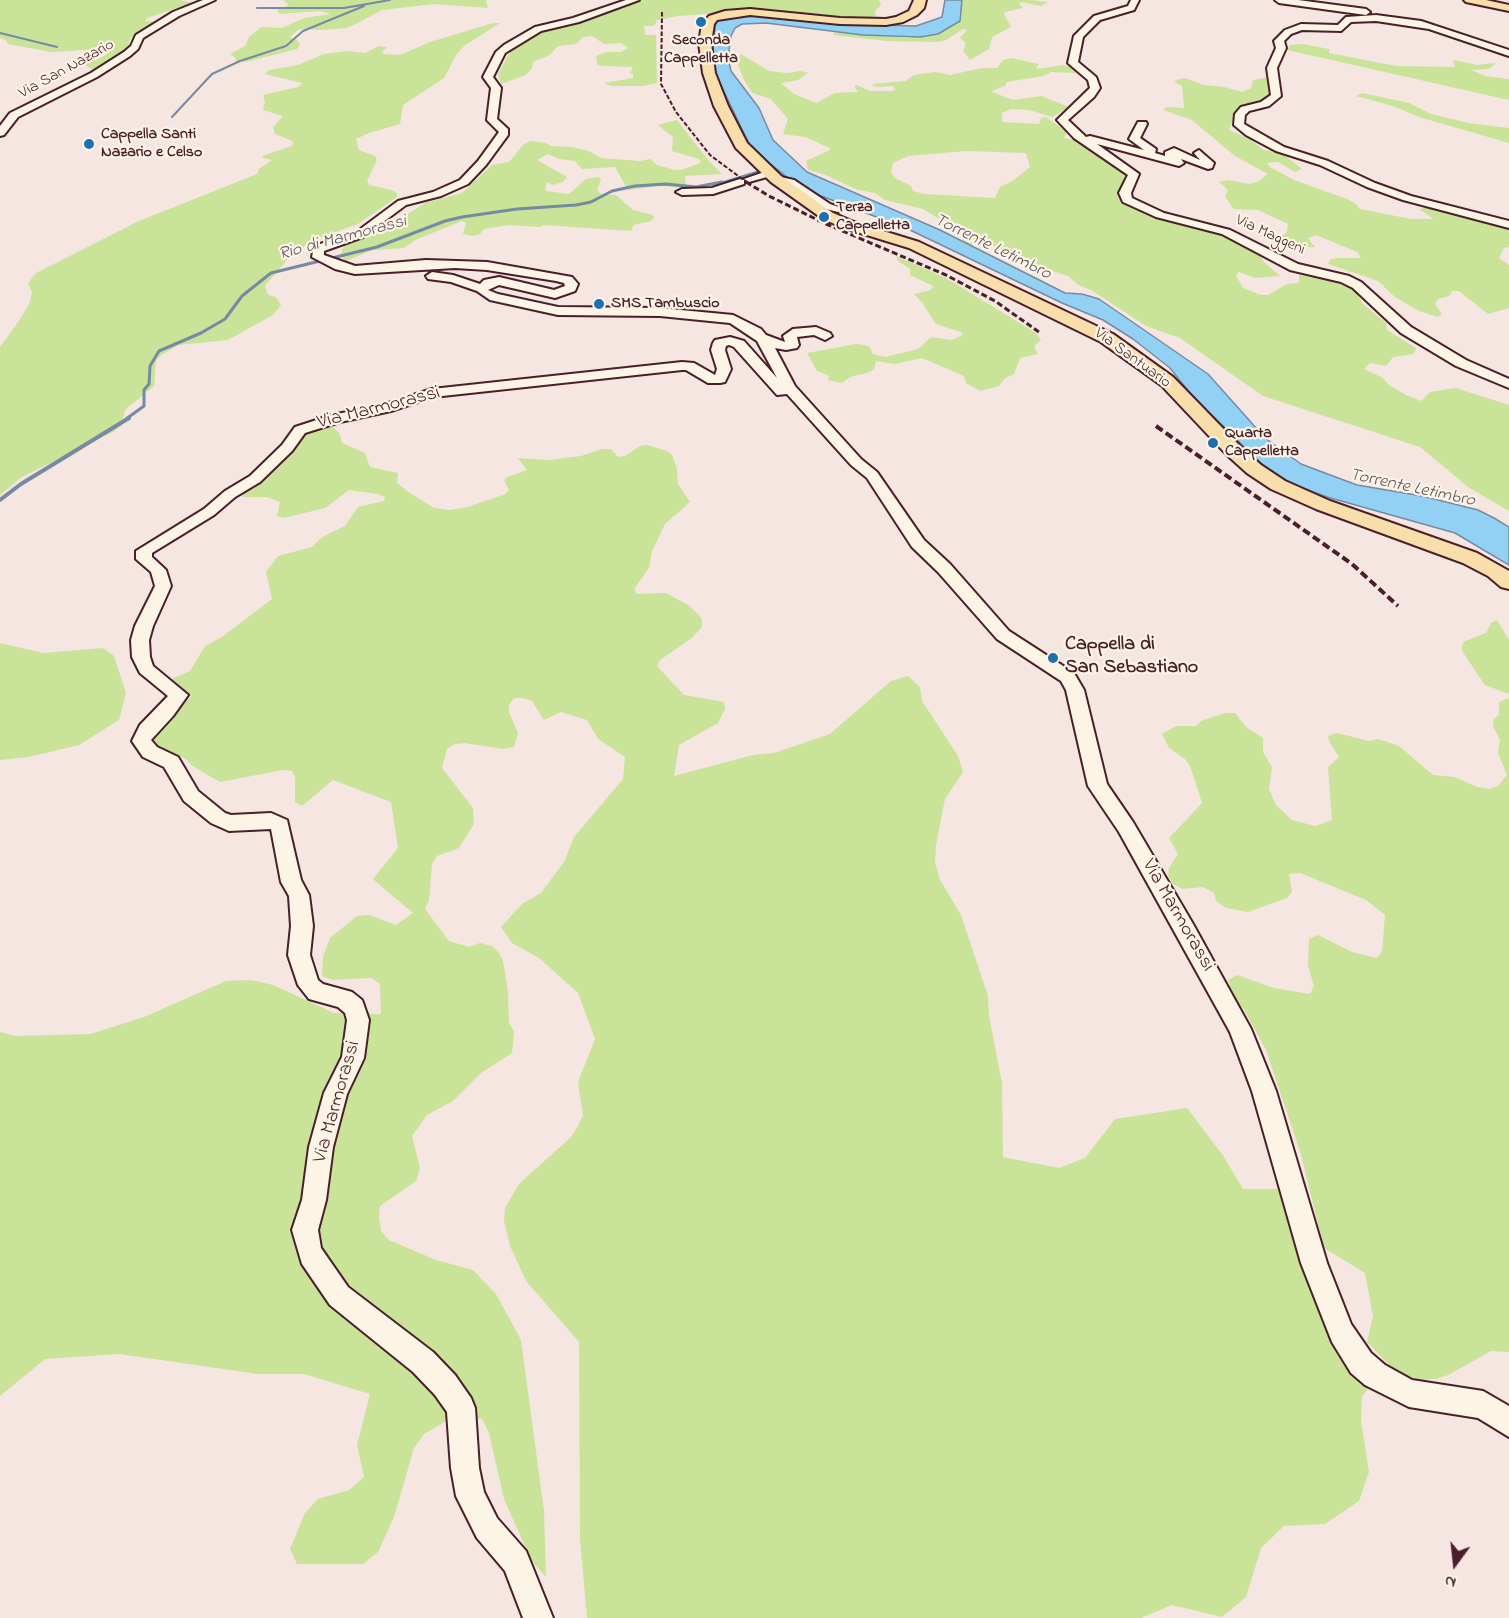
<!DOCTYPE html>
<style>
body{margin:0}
#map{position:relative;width:1509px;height:1618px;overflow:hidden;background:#f5e6e1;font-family:"Indie Flower",sans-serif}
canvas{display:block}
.north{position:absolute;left:1425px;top:1534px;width:60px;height:60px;-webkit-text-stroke:4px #fcf5e5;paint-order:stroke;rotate:195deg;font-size:16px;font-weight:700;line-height:24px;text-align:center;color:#4a1f2b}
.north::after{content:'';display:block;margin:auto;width:21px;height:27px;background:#4a1f2b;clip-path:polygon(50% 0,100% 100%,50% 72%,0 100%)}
</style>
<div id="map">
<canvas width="1509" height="1618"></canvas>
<div class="north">N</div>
</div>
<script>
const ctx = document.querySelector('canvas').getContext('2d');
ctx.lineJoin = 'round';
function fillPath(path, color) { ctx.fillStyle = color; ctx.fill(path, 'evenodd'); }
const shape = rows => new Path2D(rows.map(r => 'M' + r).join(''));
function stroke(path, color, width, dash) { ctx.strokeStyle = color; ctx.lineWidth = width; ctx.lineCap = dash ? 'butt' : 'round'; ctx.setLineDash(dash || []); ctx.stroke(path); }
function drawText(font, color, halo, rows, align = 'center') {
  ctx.font = font + ' "Indie Flower",sans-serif'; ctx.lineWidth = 4.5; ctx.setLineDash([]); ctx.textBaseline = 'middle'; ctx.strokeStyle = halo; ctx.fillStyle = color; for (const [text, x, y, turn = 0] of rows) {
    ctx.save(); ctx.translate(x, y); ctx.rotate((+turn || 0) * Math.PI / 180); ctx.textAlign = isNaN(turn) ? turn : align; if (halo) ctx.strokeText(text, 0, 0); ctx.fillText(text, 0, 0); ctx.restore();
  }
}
fillPath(shape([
 [0,0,180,0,192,3,147,18,145,21,157,22,129,40,129,47,122,56,105,65,92,69,85,65,106,55,100,49,51,52,8,44,6,40,0,38],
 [283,0,486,0,488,8,434,4,382,10,354,25,346,28,322,30,299,29,290,37,298,41,300,45,297,49,246,62,236,62,235,57,230,54,245,46,249,37,261,27,282,28,304,18,331,14,320,11,280,14,277,10,289,5],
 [641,0,879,0,881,5,875,11,876,21,744,11,678,16,657,20,654,26,644,26,645,35,656,35,657,83,643,86,611,86,604,83,633,78,633,74,630,73,633,67,602,66,597,64,596,56,606,52,621,52,628,48,621,43,604,44,592,36,583,37,576,44,558,46,550,55,533,62,532,68,526,75,501,84,498,74,511,50,536,34],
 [962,0,1031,0,1048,2,1041,6,1021,2,1019,3,1023,8,1005,12,1004,14,1011,27,992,37,989,49,970,60,963,51,966,43,960,38,967,30,963,29,946,40,938,42,887,41,833,35,835,32,908,38,938,34,960,21],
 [493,23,500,23,464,46,456,55,444,78,403,105,400,124,369,133,356,139,359,150,375,156,377,160,367,181,369,185,391,190,397,193,397,197,358,224,321,237,293,253,265,286,268,295,276,297,281,305,273,315,228,340,179,345,161,355,156,361,154,386,125,410,121,426,113,432,22,477,0,495,0,347,19,321,29,304,32,293,28,283,36,273,139,221,257,174,259,169,272,160,263,158,262,156,292,146,293,141,275,134,273,127,283,116,263,110,265,102,263,95,298,87,302,83,265,74,269,70,298,65,324,54,348,51,365,53,379,46,387,47,382,52,384,54,400,55,430,42],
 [1302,44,1329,49,1329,53,1396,66,1455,67,1453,60,1477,65,1496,63,1489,69,1471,70,1485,76,1509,79,1509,100,1287,50,1290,45],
 [741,54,769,71,787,73,800,71,808,73,798,80,781,83,794,94,816,103,835,93,858,92,854,86,857,85,870,91,891,91,895,90,894,86,878,87,873,86,873,84,905,81,914,75,936,72,950,75,982,68,997,68,1003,60,1011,58,1039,64,1036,69,1064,65,1076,69,1079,71,1076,73,1051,72,1043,76,1007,82,1005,86,994,90,992,92,1013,100,1041,96,1069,107,1052,117,1029,110,1011,109,1002,113,1002,122,1039,124,1041,118,1046,117,1067,132,1064,138,1080,141,1126,170,1119,197,1122,202,1175,222,1226,235,1259,252,1263,261,1280,276,1255,278,1239,272,1236,275,1243,288,1261,295,1268,295,1287,284,1299,283,1299,274,1304,273,1338,280,1354,288,1363,304,1386,323,1387,330,1416,348,1414,354,1393,357,1386,366,1370,363,1364,369,1383,378,1389,385,1406,395,1421,401,1430,392,1456,388,1509,405,1509,511,1468,487,1420,447,1263,396,1180,338,1146,326,1091,290,1078,285,1068,276,1019,260,981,239,967,248,954,243,963,240,969,234,955,229,923,209,885,200,875,193,858,190,823,174,808,170,806,161,830,150,830,148,805,137,783,134,788,119,771,99,752,93,744,80,738,65,736,59],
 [966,151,1026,153,1030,167,1014,180,1000,187,995,198,924,194,913,191,911,186,895,178,891,173,893,163,908,156],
 [1267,77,1272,79,1271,95,1265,101,1237,109,1229,130,1249,139,1264,150,1276,151,1284,155,1302,169,1295,172,1278,162,1267,163,1270,167,1294,180,1347,199,1356,204,1360,209,1411,219,1434,219,1419,209,1429,207,1509,229,1509,247,1504,248,1499,258,1509,265,1509,308,1488,314,1459,291,1452,291,1449,296,1438,299,1435,304,1442,314,1438,317,1419,311,1395,297,1378,281,1328,264,1331,259,1337,258,1361,258,1357,252,1316,235,1308,238,1315,247,1286,248,1281,245,1280,237,1287,232,1288,224,1258,210,1234,209,1225,197,1228,190,1219,182,1228,180,1250,184,1259,181,1268,174,1235,156,1192,120,1163,110,1167,107,1184,108,1182,86,1174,82,1179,79,1185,78,1204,85,1224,87,1242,92,1251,88,1253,82,1251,81],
 [1362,93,1409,103,1431,114,1468,123,1509,128,1509,143,1419,117,1393,106,1356,96],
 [677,120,708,160,722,174,685,176,686,188,658,186,628,190,615,167,582,169,575,161,559,159,548,154,537,160,567,177,563,182,553,185,547,182,545,189,547,191,569,194,586,179,598,177,601,179,597,190,601,194,616,195,633,210,653,215,654,218,651,221,634,225,631,231,544,225,540,227,509,225,484,229,480,234,474,236,463,234,466,223,462,221,415,240,404,248,373,250,346,261,340,255,344,246,379,233,425,203,462,193,492,165,509,162,524,144,531,141,546,143,551,146,572,147,589,151,601,158,640,161,650,159,657,165,675,170,681,170,698,164,701,162,699,159,672,151,673,137,658,125],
 [896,256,946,278,1036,333,1041,340,1034,346,1038,354,1020,358,1014,374,1004,379,999,386,980,391,966,383,964,376,922,358,895,364,876,361,874,369,870,372,850,377,842,383,828,380,829,376,817,371,807,353,856,344,869,346,873,354,886,357,918,349,931,337,952,340,963,335,961,332,936,324,923,304,914,294,931,290,933,286,910,275,910,269,898,261],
 [327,426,333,427,340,434,342,443,365,453,370,467,398,473,397,483,407,491,434,508,450,510,468,507,505,494,509,490,504,481,507,477,527,470,518,458,549,460,581,456,602,449,611,449,618,457,625,456,640,446,647,445,667,451,672,455,677,469,678,484,690,502,665,524,652,551,649,568,634,589,637,594,666,593,688,605,699,615,702,620,702,627,692,638,660,660,657,666,684,695,724,702,725,709,718,723,679,745,674,776,753,755,774,753,830,734,891,681,908,676,920,687,922,701,958,756,963,772,945,799,936,845,935,862,940,880,961,915,988,996,989,1016,1002,1083,1003,1157,1059,1168,1085,1158,1115,1119,1187,1108,1224,1157,1243,1189,1287,1189,1374,1383,1362,1396,1361,1421,1369,1472,1359,1501,1325,1524,1284,1526,1261,1548,1246,1597,1222,1617,1172,1605,1141,1618,587,1618,580,1539,579,1342,526,1281,510,1246,504,1221,505,1208,519,1184,571,1137,578,1126,583,1115,578,1082,595,1039,578,993,539,958,512,943,501,927,522,904,541,893,564,862,574,837,623,779,625,757,598,739,587,720,561,712,544,720,532,701,523,698,514,698,509,705,509,712,518,733,514,747,503,749,465,743,455,744,447,749,442,768,473,808,474,824,459,848,437,856,432,864,429,900,425,909,449,941,469,947,480,943,492,946,499,953,503,961,508,991,509,1022,514,1032,512,1053,481,1073,453,1101,427,1115,412,1136,420,1168,416,1181,380,1206,379,1218,381,1231,389,1240,436,1260,473,1270,496,1294,521,1340,544,1511,546,1577,531,1560,504,1499,489,1433,482,1419,453,1417,424,1434,414,1448,394,1517,378,1552,363,1564,297,1564,290,1549,305,1513,318,1499,349,1490,364,1477,357,1445,370,1394,304,1374,258,1374,119,1354,45,1359,0,1396,0,1032,15,1036,90,1034,144,1017,226,981,251,980,273,985,334,1013,381,1014,380,984,371,978,332,980,322,976,323,957,330,938,357,916,369,915,396,925,413,913,373,879,398,848,391,802,333,780,302,806,295,802,295,778,292,771,283,770,220,782,191,765,186,759,151,742,151,735,157,727,191,697,172,679,190,671,205,646,222,637,272,599,266,572,278,556,312,547,322,537,345,526,358,507,384,501,385,497,378,494,349,490,325,508,284,518,277,516,280,502,267,497,243,497,243,492,277,467,300,437,311,430],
 [1497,620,1509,640,1509,694,1485,685,1462,651,1462,645,1465,641,1486,633,1491,623],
 [0,643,44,653,103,648,114,656,126,693,119,720,79,745,29,757,0,760],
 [1509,698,1509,1352,1491,1351,1448,1375,1436,1379,1421,1380,1405,1377,1391,1367,1367,1342,1373,1316,1365,1273,1324,1248,1300,1151,1266,1050,1243,1008,1235,1000,1228,980,1237,975,1274,988,1310,994,1314,986,1308,966,1309,939,1318,935,1352,952,1377,958,1382,951,1385,915,1366,900,1300,873,1289,874,1292,892,1287,898,1248,912,1226,908,1216,901,1214,893,1203,887,1183,889,1173,884,1168,876,1169,868,1178,854,1169,838,1202,803,1190,766,1185,759,1169,748,1162,734,1176,726,1196,726,1201,721,1225,713,1235,713,1246,727,1263,738,1263,752,1272,767,1269,789,1276,805,1292,820,1315,826,1332,820,1328,767,1339,757,1330,743,1328,736,1337,733,1369,741,1378,739,1399,746,1433,775,1455,777,1477,787,1489,789,1498,786,1507,775,1498,753,1500,740,1493,726,1494,719,1499,715,1499,702]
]), '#c9e399');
const water = shape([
 [945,0,962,0,960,21,938,34,920,37,863,35,766,23,742,24,735,28,731,36,728,58,731,71,759,108,773,140,807,172,940,230,1065,293,1082,294,1099,299,1208,374,1265,438,1301,464,1357,485,1422,496,1478,510,1494,518,1509,527,1509,565,1455,533,1327,497,1295,485,1269,471,1193,397,1170,368,1133,339,1103,320,1062,303,908,229,803,189,752,150,716,75,713,61,713,41,716,21,728,17,751,15,848,24,916,26,942,17,945,0]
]);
fillPath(water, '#93d1f4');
stroke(water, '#768aa4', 1.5);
stroke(shape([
 [257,8,344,8,390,0],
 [0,33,57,47],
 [172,117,212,74,240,61,286,46,303,31,364,6],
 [717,184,763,170]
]), '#768aa4', 2);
stroke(shape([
 [126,419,144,406,144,390,149,384,150,366,159,351,201,333,225,319,242,296,271,273,377,247,445,221,462,217,517,209,576,205,591,202,612,191,635,186,666,184,696,187,722,182]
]), '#768aa4', 3);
stroke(shape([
 [0,500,21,484,129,418]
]), '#768aa4', 4);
const minor = shape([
 [203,0,215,0,179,16,143,38,138,49,130,56,97,77,18,117,4,135,0,136,0,126,10,113,91,73,124,52,131,46,136,35,173,12,203,0],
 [626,0,639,0,579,22,541,31,505,53,493,77,501,88,497,119,508,129,508,135,486,165,468,184,441,196,406,205,363,237,324,251,324,255,355,266,426,260,487,262,572,277,578,284,575,291,555,298,499,285,488,290,498,294,558,307,660,308,733,315,761,329,766,335,785,342,783,336,793,329,816,327,830,333,832,336,825,340,814,335,797,337,799,345,797,348,786,350,775,348,795,386,861,459,877,472,924,540,950,564,1009,631,1074,673,1084,690,1107,784,1133,822,1193,924,1251,1029,1276,1091,1327,1263,1351,1324,1371,1353,1385,1365,1412,1380,1483,1391,1509,1406,1509,1437,1478,1418,1409,1407,1365,1385,1351,1373,1332,1342,1301,1263,1252,1091,1230,1032,1119,832,1088,786,1066,690,1061,681,997,639,938,572,912,547,867,478,851,465,787,394,777,395,734,347,729,345,726,346,725,350,731,369,725,382,720,383,708,383,686,370,682,370,433,397,391,411,340,422,305,433,292,451,260,482,235,497,214,515,152,553,152,557,166,570,171,586,153,626,149,640,150,657,153,666,188,695,173,716,151,740,157,747,178,757,198,791,225,813,231,815,271,813,287,820,301,880,309,895,313,926,310,955,318,980,323,984,352,992,362,1000,369,1020,364,1058,347,1094,333,1147,326,1200,318,1230,321,1248,348,1287,433,1352,455,1375,471,1398,475,1408,479,1468,484,1492,497,1518,526,1551,553,1618,523,1618,505,1571,477,1538,456,1496,451,1468,447,1412,435,1395,413,1372,330,1305,302,1264,292,1230,302,1200,309,1147,324,1093,342,1057,347,1020,345,1013,338,1007,309,999,298,985,288,955,291,926,289,896,281,882,271,829,229,831,211,823,184,801,164,767,143,757,132,741,140,725,168,696,140,673,132,657,131,640,135,626,155,586,151,572,136,559,136,551,204,509,225,491,250,476,282,445,295,427,332,415,382,405,432,389,682,362,694,363,715,375,717,369,711,350,713,343,715,340,730,337,744,341,777,378,757,341,730,323,660,316,558,315,490,300,477,291,451,282,428,279,426,276,432,272,453,275,480,284,484,280,499,277,554,290,565,286,564,283,556,281,487,270,455,268,355,274,335,269,312,257,314,246,355,233,398,201,433,192,460,180,478,161,499,132,487,120,491,88,483,77,496,52,504,45,535,27,573,18,626,0],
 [1131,0,1139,0,1134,10,1100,20,1083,37,1078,62,1096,77,1100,88,1094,97,1068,120,1086,137,1090,136,1144,150,1129,139,1138,122,1146,122,1147,124,1140,138,1156,149,1155,153,1165,156,1165,152,1174,148,1200,160,1194,153,1199,150,1214,163,1212,168,1208,169,1181,159,1184,163,1179,166,1097,144,1139,174,1131,193,1132,198,1164,213,1230,230,1298,264,1349,276,1361,282,1411,327,1466,360,1509,379,1509,388,1456,366,1401,333,1353,288,1341,282,1290,270,1222,234,1156,217,1123,202,1119,193,1128,175,1074,138,1057,120,1090,88,1088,80,1068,63,1074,36,1094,16,1128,6,1131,0],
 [1275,0,1298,0,1366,9,1370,12,1366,15,1279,3,1275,0],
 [1376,15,1421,21,1509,50,1509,56,1429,29,1376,21,1351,22,1341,31,1302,30,1291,34,1284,41,1286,48,1277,68,1281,96,1269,106,1249,111,1245,115,1244,124,1284,147,1328,161,1375,183,1411,196,1509,221,1509,228,1403,200,1367,187,1320,165,1276,151,1246,135,1234,125,1235,114,1241,107,1261,102,1271,95,1267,68,1276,48,1274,41,1285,30,1301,24,1338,25,1346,17,1376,15],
 [770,170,775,173,774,175,749,182,744,179,770,170],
 [776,176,794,180,830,204,844,209,838,212,822,208,786,185,772,181,771,179,776,176],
 [740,179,744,180,744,184,713,194,682,195,676,192,682,189,712,188,740,179]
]);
const major = shape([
 [914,0,926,0,924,8,917,15,903,22,886,25,840,24,750,15,717,20,714,24,711,43,715,73,728,106,747,143,781,176,833,213,854,222,919,242,1113,334,1173,377,1241,447,1261,465,1285,481,1330,501,1477,553,1509,571,1509,589,1501,587,1488,576,1463,563,1316,509,1271,489,1247,473,1227,455,1161,385,1101,342,909,248,844,228,823,219,771,182,736,148,714,106,703,73,699,43,702,24,709,16,725,11,750,9,840,18,886,19,896,17,909,11,914,0],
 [1464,0,1486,0,1509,5,1509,11,1466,2,1464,0]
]);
stroke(minor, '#4a1f2b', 4);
stroke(major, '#4a1f2b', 4);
fillPath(minor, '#fcf5e5');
fillPath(major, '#f8deab');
stroke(shape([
 [662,12,661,84,676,112,710,155,749,184]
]), '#4a1f2b', 2, [4.5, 2]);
stroke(shape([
 [746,182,769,196,826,224,946,275,995,301,1039,332]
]), '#4a1f2b', 3, [6, 3]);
stroke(shape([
 [1156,426,1352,564,1398,606]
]), '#4a1f2b', 4, [8, 4]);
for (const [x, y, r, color] of [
 [701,22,6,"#1f6fb2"],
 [89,144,6,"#1f6fb2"],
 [824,217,6,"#1f6fb2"],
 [599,304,6,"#1f6fb2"],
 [1213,443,6,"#1f6fb2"],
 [1053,658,6,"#1f6fb2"]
]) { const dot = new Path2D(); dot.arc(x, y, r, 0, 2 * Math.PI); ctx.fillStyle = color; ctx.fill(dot); stroke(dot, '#fcf5e5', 2); }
drawText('bold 16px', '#4a1f2b', '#fcf5e5', [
 ["Seconda",701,41,"center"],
 ["Cappelletta",701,59,"center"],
 ["Cappella Santi",101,135],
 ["Nazario e Celso",101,153],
 ["Terza",836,208],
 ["Cappelletta",836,226],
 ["SMS Tambuscio",611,304],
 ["Quarta",1225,434],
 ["Cappelletta",1225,452]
], 'left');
drawText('16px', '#4a1f2b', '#fcf5e5', [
 ["Via San Nazario",67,70,-29],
 ["Via Maggeni",1270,236,25],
 ["Via Santuario",1132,359,36]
]);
drawText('italic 18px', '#605467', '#fcf5e5', [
 ["Rio di Marmorassi",343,239,-15],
 ["Torrente Letimbro",992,248,26],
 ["Torrente Letimbro",1412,489,12]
]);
drawText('20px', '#4a1f2b', '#fcf5e5', [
 ["Via Marmorassi",379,409,-14],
 ["Via Marmorassi",1177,916,60],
 ["Via Marmorassi",338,1102,-74]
]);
drawText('bold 20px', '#4a1f2b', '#fcf5e5', [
 ["Cappella di",1065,646],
 ["San Sebastiano",1065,669]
], 'left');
</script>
